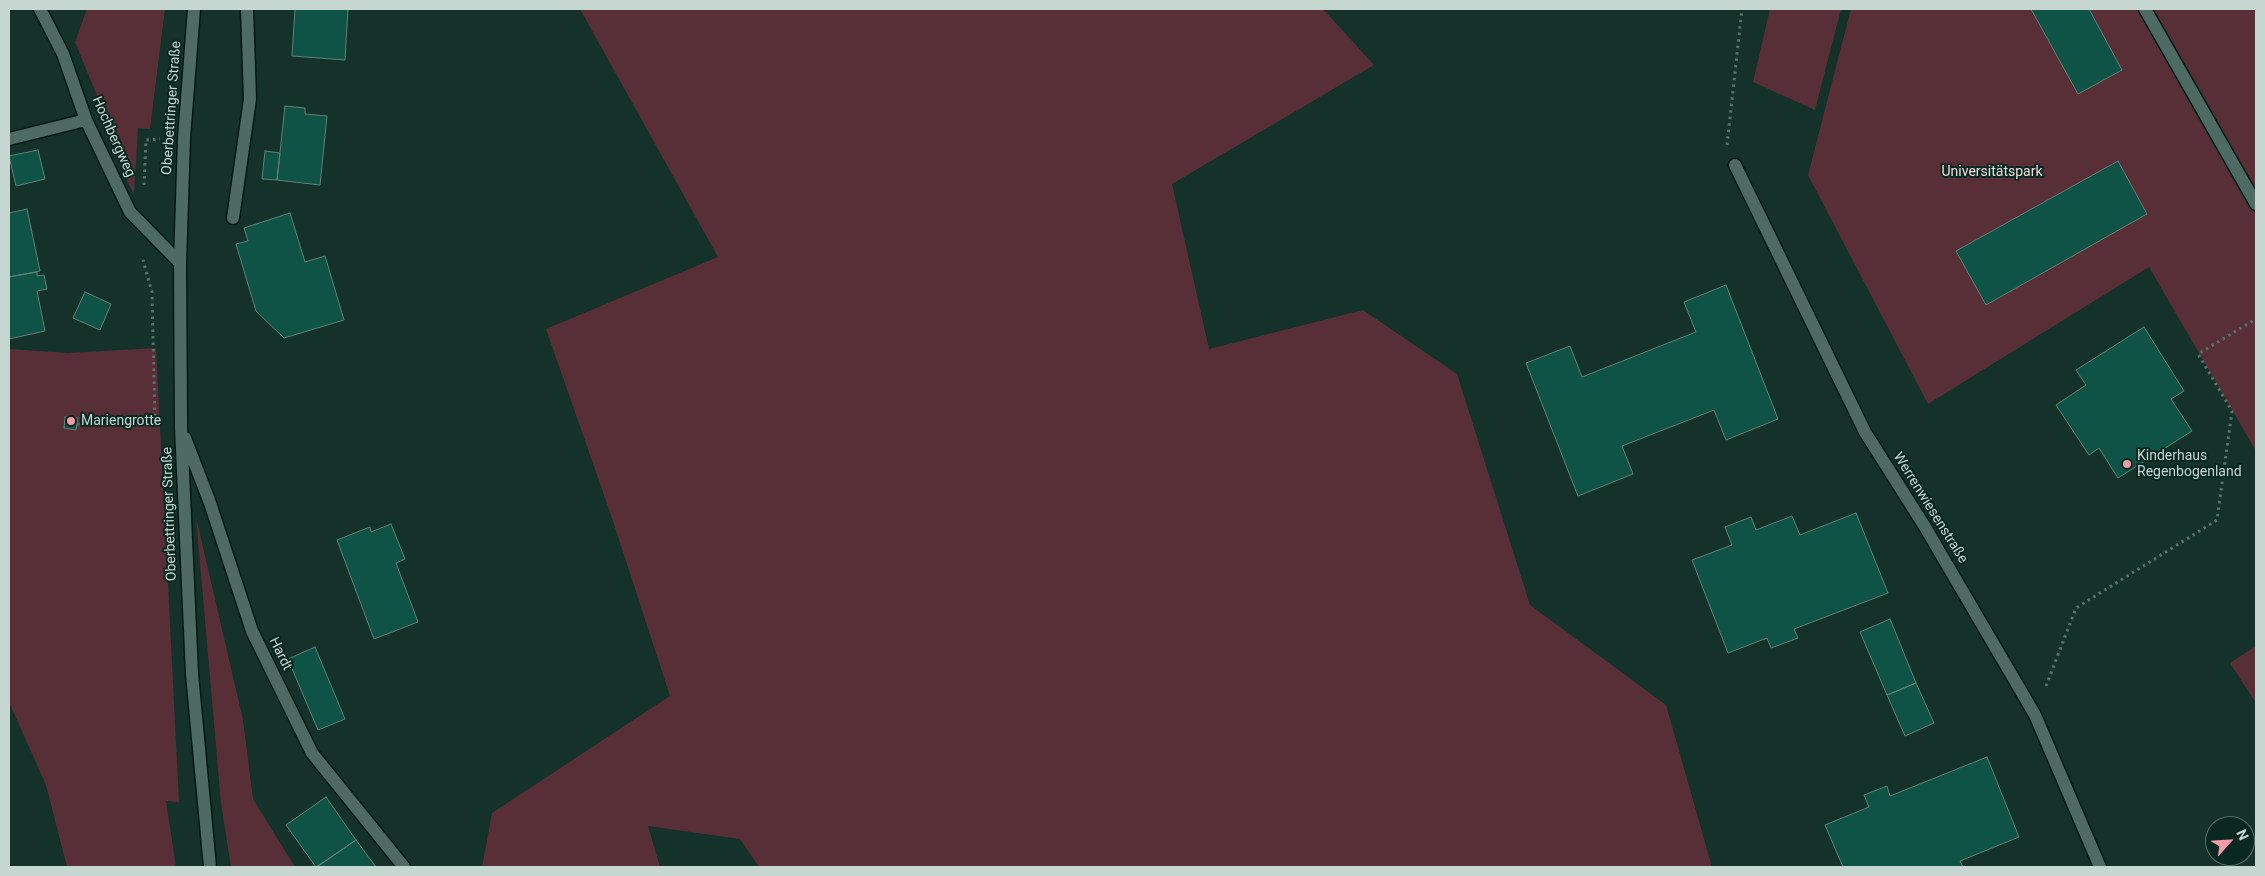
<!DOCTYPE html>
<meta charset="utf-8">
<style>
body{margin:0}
#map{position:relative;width:2265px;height:876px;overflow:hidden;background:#14322a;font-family:Roboto,sans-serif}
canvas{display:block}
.frame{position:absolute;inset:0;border:10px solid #c6d6d1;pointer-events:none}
.north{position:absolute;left:2205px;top:816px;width:50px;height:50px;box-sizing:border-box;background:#092820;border:1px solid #556e67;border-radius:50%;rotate:64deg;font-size:14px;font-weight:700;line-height:20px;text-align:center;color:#c6d6d1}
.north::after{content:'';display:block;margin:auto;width:18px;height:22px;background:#f39aa7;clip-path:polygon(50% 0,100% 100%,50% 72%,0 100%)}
</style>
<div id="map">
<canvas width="2265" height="876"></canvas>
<div class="frame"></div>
<div class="north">N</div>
</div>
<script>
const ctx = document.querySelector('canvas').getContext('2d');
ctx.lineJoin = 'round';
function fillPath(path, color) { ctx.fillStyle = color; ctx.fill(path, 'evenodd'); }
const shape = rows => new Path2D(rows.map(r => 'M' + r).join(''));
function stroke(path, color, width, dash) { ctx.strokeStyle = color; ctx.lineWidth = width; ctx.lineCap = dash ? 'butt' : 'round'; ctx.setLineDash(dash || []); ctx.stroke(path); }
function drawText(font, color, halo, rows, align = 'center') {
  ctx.font = font + ' Roboto,sans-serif'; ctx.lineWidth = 4; ctx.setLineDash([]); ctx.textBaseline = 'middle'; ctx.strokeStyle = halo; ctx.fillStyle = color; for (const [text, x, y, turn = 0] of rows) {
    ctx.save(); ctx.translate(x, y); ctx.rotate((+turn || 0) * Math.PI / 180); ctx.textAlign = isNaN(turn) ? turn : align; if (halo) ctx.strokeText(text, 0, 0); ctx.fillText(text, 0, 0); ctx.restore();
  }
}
fillPath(shape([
 [87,9,165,9,150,129,138,128,134,195,106,135,98,98,75,42],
 [580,9,1323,9,1374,65,1172,184,1209,349,1363,310,1457,374,1530,605,1666,705,1712,867,759,867,740,839,648,826,660,867,482,867,492,813,670,696,611,515,546,329,718,257],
 [1770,9,1841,9,1815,110,1753,82],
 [1851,9,2256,9,2256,451,2149,267,1928,404,1808,175],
 [156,348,179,802,166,801,176,867,67,867,46,785,9,702,9,349,68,353],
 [196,517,243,720,253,799,295,867,231,867,221,803],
 [2256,646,2256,703,2230,663]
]), '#582f36');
const building = shape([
 [295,9,348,9,345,60,292,56,295,9],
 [2031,9,2089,9,2122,70,2078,94,2031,9],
 [285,106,305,108,305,114,327,116,320,185,277,180,285,106],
 [38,150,45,179,16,186,9,156,38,150],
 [265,151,280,153,277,180,262,179,265,151],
 [2118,161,2147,214,1986,305,1956,251,2118,161],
 [27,209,40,271,9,277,9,213,27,209],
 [290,213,305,262,325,256,344,320,284,338,256,311,236,244,248,241,244,228,290,213],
 [37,272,37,276,44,275,47,289,37,291,45,331,9,339,9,277,37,272],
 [1726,285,1778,419,1726,440,1714,410,1622,446,1633,474,1578,496,1526,363,1570,346,1582,377,1696,332,1684,302,1726,285],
 [85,292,111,304,100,330,73,318,85,292],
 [2144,327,2184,391,2171,399,2192,431,2118,478,2099,448,2089,455,2056,405,2086,385,2076,370,2144,327],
 [65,417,78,418,76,430,64,428,65,417],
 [1856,513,1888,593,1794,629,1798,638,1771,648,1767,638,1728,653,1692,560,1732,545,1725,527,1751,517,1756,530,1792,516,1800,535,1856,513],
 [391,524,405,559,396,563,418,622,374,639,337,540,370,527,371,532,391,524],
 [1890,619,1916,683,1887,695,1860,632,1890,619],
 [315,647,345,719,318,730,288,659,315,647],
 [1916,683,1934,723,1905,736,1887,695,1916,683],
 [1987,757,2019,837,1960,861,1963,867,1843,867,1825,825,1869,807,1864,795,1887,786,1890,796,1987,757],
 [326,797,356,840,316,867,286,825,326,797],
 [356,840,376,867,317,867,356,840]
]);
fillPath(building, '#0e5345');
stroke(building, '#628178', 1);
const minor = shape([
 [40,9,63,54,86,120,130,212,180,263],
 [194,9,184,138,180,263,181,427,192,674,210,867],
 [2145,9,2256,204],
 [9,139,86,120],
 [1735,165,1865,432,1925,527,2035,715,2100,867],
 [233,218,250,99,247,9],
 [185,438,210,503,252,631,312,753,404,867]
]);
stroke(minor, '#001913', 15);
stroke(shape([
 [1727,145,1742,9],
 [144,185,146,140,160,139],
 [77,424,155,423,152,292,143,260],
 [2046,686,2076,608,2217,520,2232,411,2198,354,2256,319]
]), '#59716a', 3, [2.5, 4]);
stroke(minor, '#4d6b63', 12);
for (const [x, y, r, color] of [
 [71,421,5,"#f39aa7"],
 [2127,464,5,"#f39aa7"]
]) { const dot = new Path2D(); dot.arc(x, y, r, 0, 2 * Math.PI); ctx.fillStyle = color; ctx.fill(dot); stroke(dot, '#092820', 2); }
drawText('14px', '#c6d6d1', '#092820', [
 ["Oberbettringer Straße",172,108,-86],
 ["Hochbergweg",113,137,66],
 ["Werrenwiesenstraße",1930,508,58],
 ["Oberbettringer Straße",170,514,-92],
 ["Hardt",280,654,64]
]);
drawText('14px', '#f3dde0', '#092820', [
 ["Universitätspark",1992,172]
]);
drawText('14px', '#c6d6d1', '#092820', [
 ["Mariengrotte",81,421],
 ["Kinderhaus",2137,456],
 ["Regenbogenland",2137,472]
], 'left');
</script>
